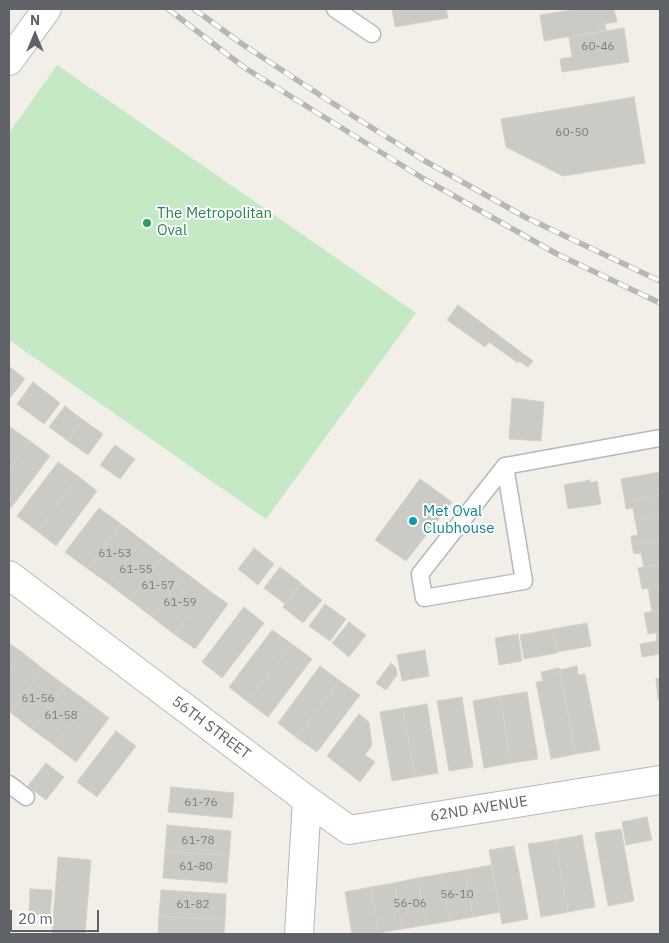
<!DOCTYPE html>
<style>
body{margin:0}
#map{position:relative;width:669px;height:943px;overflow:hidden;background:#f1efe8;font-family:"IBM Plex Sans",sans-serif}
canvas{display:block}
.frame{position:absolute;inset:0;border:10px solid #5f6368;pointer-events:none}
.north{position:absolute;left:10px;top:10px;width:50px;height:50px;-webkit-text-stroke:4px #fff;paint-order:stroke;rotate:0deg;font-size:14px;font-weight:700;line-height:20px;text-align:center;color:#5f6368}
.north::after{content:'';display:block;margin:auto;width:18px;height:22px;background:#5f6368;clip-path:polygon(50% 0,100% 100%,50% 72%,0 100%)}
.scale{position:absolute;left:10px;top:910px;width:89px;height:22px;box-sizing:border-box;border:2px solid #5f6368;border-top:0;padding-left:6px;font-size:15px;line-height:18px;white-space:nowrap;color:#5f6368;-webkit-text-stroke:4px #fff;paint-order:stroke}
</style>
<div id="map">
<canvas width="669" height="943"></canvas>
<div class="frame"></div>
<div class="north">N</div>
<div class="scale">20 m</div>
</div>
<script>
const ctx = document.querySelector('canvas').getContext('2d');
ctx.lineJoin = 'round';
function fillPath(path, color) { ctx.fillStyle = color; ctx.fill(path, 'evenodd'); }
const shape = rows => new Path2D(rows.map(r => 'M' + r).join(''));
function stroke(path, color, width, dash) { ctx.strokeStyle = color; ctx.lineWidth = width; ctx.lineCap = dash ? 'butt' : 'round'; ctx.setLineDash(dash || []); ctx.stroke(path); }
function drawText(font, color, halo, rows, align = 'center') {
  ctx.font = font + ' "IBM Plex Sans",sans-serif'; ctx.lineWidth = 4; ctx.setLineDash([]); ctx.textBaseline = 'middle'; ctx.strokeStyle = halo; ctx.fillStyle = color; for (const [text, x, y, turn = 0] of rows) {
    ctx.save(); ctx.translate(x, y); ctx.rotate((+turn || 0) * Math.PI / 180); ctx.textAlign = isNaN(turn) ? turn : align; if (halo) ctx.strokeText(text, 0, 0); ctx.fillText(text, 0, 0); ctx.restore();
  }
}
fillPath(shape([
 [57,65,416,313,266,519,9,340,9,133]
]), '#c5e8c5');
const building = shape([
 [392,9,446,9,448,18,395,27,392,9],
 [578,9,614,9,617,22,605,24,606,30,544,41,540,15,578,9],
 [624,28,629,62,562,72,560,59,572,57,569,37,624,28],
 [634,97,645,163,563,176,506,147,501,119,634,97],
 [458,305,533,361,528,367,519,361,518,363,489,342,485,347,447,320,458,305],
 [9,366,25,379,9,399,9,366],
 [33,382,60,403,44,424,17,404,33,382],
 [512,398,544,402,541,441,509,439,512,398],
 [65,406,83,420,68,441,49,427,65,406],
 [83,420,103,434,88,455,68,441,83,420],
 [10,427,30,441,9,470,9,429,10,427],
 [30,441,50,456,11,508,9,506,9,470,30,441],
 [115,445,135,459,120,479,100,465,115,445],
 [58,462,79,477,37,531,17,516,58,462],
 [660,472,660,495,625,502,621,479,660,472],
 [79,477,97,491,56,546,37,531,79,477],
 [420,479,452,502,406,561,375,540,420,479],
 [590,480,590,483,597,481,601,504,568,509,564,485,590,480],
 [660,495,660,516,635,520,633,508,626,509,625,502,660,495],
 [99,508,121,524,88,569,65,552,99,508],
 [660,516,660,540,632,545,631,536,638,535,635,520,660,516],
 [121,524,142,540,109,584,88,569,121,524],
 [142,540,163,556,130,600,109,584,142,540],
 [660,540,660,564,644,567,641,553,634,554,632,545,660,540],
 [254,548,274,564,258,585,238,569,254,548],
 [163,556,186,573,152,617,130,600,163,556],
 [660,564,660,586,642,589,638,568,660,564],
 [280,567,301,583,285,604,264,588,280,567],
 [186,573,207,589,174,634,152,617,186,573],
 [301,584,322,600,303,623,283,607,301,584],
 [660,586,660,610,652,612,648,588,660,586],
 [207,589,228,604,195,649,174,634,207,589],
 [325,604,346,619,330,641,309,626,325,604],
 [244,607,264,623,222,678,202,662,244,607],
 [660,610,660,632,648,634,644,613,660,610],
 [349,622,366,635,349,657,332,643,349,622],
 [587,623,591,646,557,652,553,629,587,623],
 [553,629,557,653,524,659,520,635,553,629],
 [272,630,292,644,248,702,229,687,272,630],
 [660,632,660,656,660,654,642,657,640,644,657,641,656,633,660,632],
 [518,634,522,661,499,665,495,638,518,634],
 [9,643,23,653,9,672,9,643],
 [292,644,312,659,268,717,248,702,292,644],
 [425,650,429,676,402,681,397,655,425,650],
 [23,653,43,669,11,713,9,711,9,672,23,653],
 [391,663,396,668,397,675,386,690,376,683,391,663],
 [320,666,340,681,297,738,278,723,320,666],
 [577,666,578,675,585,674,600,750,576,754,559,670,577,666],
 [559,668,576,754,551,759,536,682,543,681,541,672,559,668],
 [43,669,66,686,33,730,11,713,43,669],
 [660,678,660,700,658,700,656,679,660,678],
 [340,681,360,695,317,752,297,738,340,681],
 [66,686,88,702,55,746,33,730,66,686],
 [527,692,538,759,511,763,500,696,527,692],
 [500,696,511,763,484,768,473,701,500,696],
 [462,697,473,767,449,771,437,701,462,697],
 [88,702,109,718,76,762,55,746,88,702],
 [427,704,438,773,415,777,403,708,427,704],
 [403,708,415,777,392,781,380,712,403,708],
 [359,714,369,722,372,745,365,755,375,762,360,782,327,756,359,714],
 [116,731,136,746,97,797,77,782,116,731],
 [46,763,64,777,46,800,28,786,46,763],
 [171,787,234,793,232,818,168,812,171,787],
 [647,817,652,840,626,845,622,822,647,817],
 [167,825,231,831,229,856,165,851,167,825],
 [621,829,634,901,608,906,595,833,621,829],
 [582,835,595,907,568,912,555,840,582,835],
 [555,840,568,912,541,917,528,844,555,840],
 [514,846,528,919,502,924,489,850,514,846],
 [165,851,229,856,227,883,163,878,165,851],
 [58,857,91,860,85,934,52,934,58,857],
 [491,865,500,912,473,917,465,870,491,865],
 [465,870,473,917,450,921,441,874,465,870],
 [441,874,450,921,426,925,418,878,441,874],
 [418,878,426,925,402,929,394,883,418,878],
 [394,883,402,929,379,933,371,887,394,883],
 [371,887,379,934,352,934,345,892,371,887],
 [30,889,52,890,50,916,29,914,30,889],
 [161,890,226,894,225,920,159,916,161,890],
 [159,916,225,920,224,934,158,934,159,916]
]);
fillPath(building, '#cccac5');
stroke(building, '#d6d1c6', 1);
const service = shape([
 [335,9,372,34],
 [505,466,420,574,424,598,524,581,505,466,660,438],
 [9,784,26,797]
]);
const minor = shape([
 [9,61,47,9],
 [9,575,307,800,299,934],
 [307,800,349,830,660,780]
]);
stroke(service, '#b5b8bc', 19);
stroke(minor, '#b5b8bc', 30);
stroke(service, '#fff', 16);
stroke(minor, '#fff', 28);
const rail = shape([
 [168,9,245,68,424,179,557,254,660,303],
 [194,9,242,44,326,99,425,161,525,217,660,281]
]);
stroke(rail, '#b6b7b8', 5.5);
stroke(rail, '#fff', 4, [11]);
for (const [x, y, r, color] of [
 [147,223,5,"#2e9e5b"],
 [413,521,5,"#0f9aa8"]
]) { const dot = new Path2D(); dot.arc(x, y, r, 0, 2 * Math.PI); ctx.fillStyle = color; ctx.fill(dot); stroke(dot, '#fff', 2); }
drawText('12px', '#7a7d7f', null, [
 ["60-46",598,47],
 ["60-50",572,133],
 ["61-53",115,554],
 ["61-55",136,570],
 ["61-57",158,586],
 ["61-59",180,603],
 ["61-56",38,699],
 ["61-58",61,716],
 ["61-76",201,803],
 ["61-78",198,841],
 ["61-80",196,867],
 ["56-10",457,895],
 ["56-06",410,904],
 ["61-82",193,905]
]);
drawText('15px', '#27864d', '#fff', [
 ["The Metropolitan",157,214],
 ["Oval",157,231]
], 'left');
drawText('15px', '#0d838f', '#fff', [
 ["Met Oval",423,512],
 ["Clubhouse",423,529]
], 'left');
drawText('15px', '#5f6368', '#fff', [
 ["56TH STREET",211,728,37],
 ["62ND AVENUE",479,809,-9]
]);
</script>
